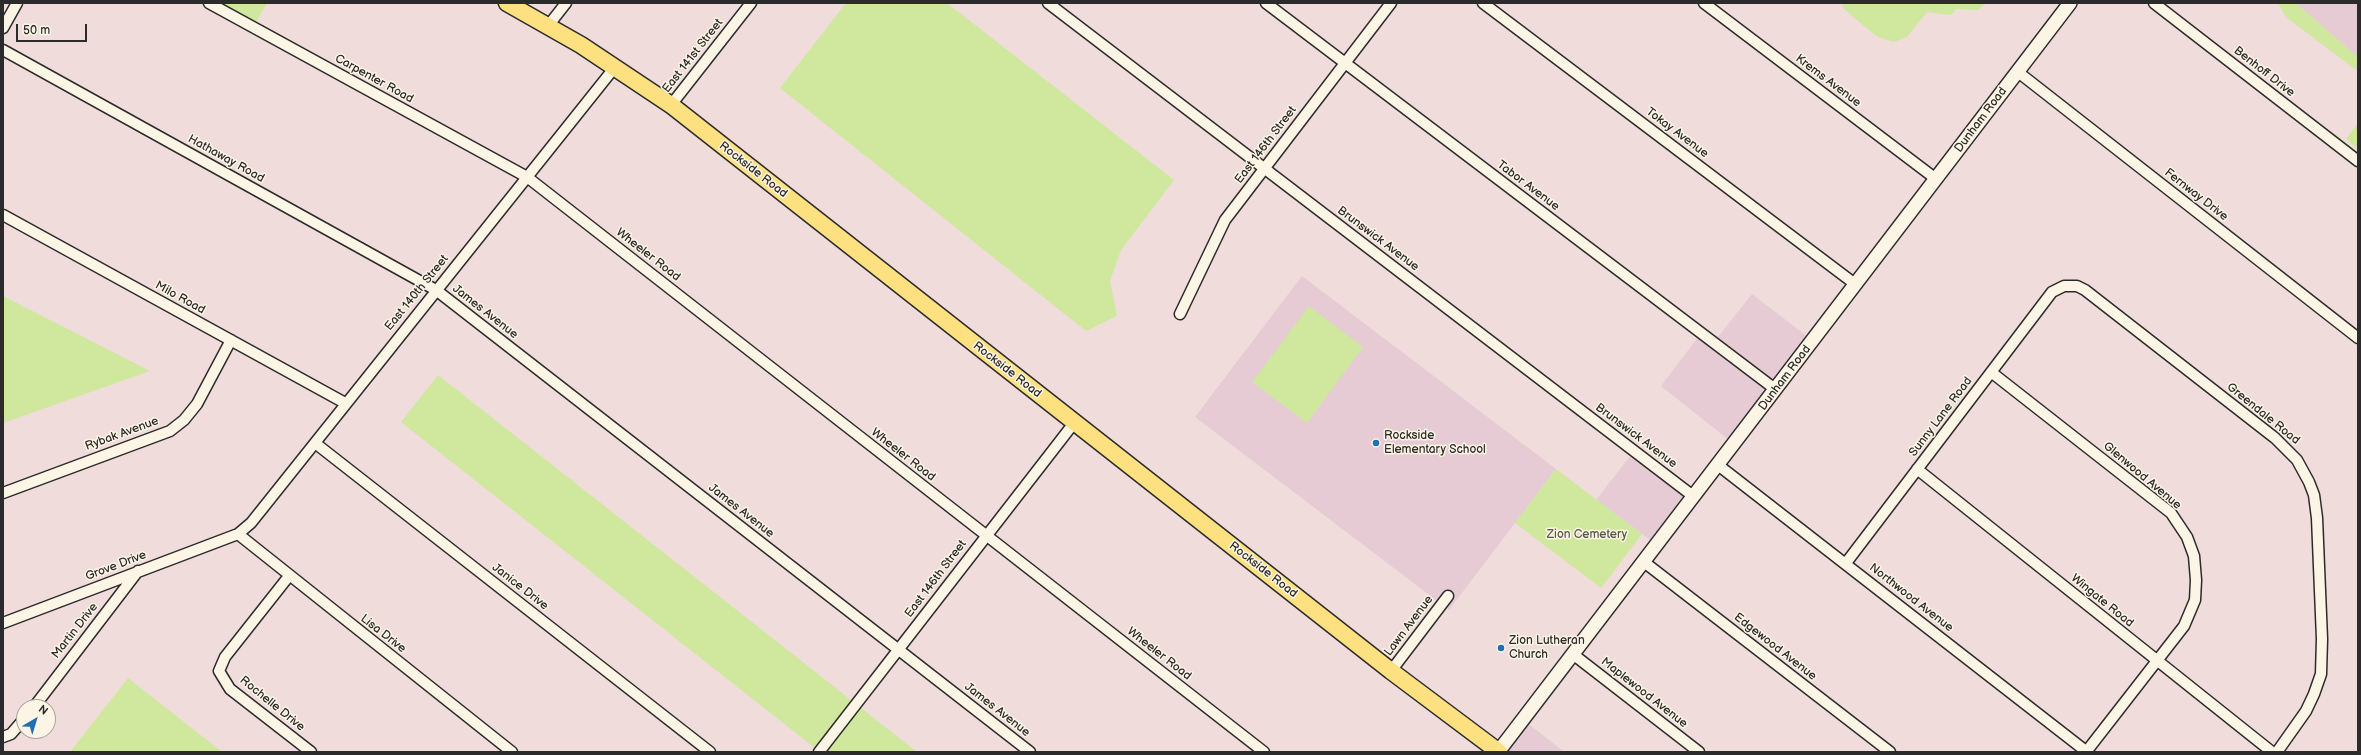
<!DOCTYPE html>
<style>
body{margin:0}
#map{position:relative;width:2361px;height:755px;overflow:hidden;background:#efdcdb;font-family:"Balsamiq Sans",sans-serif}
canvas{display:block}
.frame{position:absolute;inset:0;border:4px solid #2b2b2b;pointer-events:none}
.north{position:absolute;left:16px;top:699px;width:40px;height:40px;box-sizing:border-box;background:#fcf5e5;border:1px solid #a8a49b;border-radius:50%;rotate:38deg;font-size:11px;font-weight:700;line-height:16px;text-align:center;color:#2b2b2b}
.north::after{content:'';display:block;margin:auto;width:14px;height:18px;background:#1f6fb2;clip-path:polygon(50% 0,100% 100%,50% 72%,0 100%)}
.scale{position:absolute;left:16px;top:24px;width:71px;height:18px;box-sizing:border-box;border:2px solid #2b2b2b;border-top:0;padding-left:5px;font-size:12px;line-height:14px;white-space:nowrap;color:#2b2b2b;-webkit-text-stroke:3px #fcf5e5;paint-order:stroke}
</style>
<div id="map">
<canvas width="2361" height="755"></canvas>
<div class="frame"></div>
<div class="north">N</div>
<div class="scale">50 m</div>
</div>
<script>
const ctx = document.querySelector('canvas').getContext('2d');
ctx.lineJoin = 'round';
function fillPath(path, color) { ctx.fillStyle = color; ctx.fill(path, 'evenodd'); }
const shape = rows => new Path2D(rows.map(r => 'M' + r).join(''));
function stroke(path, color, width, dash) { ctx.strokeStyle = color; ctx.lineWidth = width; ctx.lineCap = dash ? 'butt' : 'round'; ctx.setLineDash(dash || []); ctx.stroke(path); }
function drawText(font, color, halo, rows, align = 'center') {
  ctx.font = font + ' "Balsamiq Sans",sans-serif'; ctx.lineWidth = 3; ctx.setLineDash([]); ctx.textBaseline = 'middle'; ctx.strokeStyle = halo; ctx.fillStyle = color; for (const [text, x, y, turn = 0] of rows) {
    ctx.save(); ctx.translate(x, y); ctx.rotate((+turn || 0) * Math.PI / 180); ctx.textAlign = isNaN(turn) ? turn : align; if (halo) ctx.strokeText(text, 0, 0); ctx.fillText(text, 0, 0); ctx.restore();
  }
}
fillPath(shape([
 [2278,3,2358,3,2358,71,2286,17],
 [1302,276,1556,469,1449,610,1195,417],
 [1752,294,1813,341,1734,444,1661,386,1702,332,1714,342],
 [1634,451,1693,496,1657,545,1596,500],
 [1521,718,1564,752,1496,752]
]), '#e6cbd4');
fillPath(shape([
 [209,3,267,3,253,27],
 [846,3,947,3,1174,180,1121,250,1110,281,1117,316,1086,331,780,88],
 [1841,3,1986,3,1978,10,1956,9,1951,15,1927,12,1907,37,1894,42,1878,37,1863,25,1844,9],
 [2278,3,2296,3,2358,57,2356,70,2286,17],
 [2358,123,2358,149,2346,139],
 [2335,134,2358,152,2358,155,2334,136],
 [3,296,150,371,3,423],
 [1309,306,1363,347,1307,423,1252,382],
 [438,375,917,752,820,752,401,422],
 [1556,469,1642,534,1601,588,1515,523],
 [128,678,222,752,70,752]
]), '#cfe89e');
const minor = shape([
 [209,3,527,177,1264,752],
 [1048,3,1693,496],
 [1266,3,1775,389],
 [1483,3,1855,284],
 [1704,3,1936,179],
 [2154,3,2358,161],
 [548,26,566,3],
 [3,28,17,3],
 [3,50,436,290,1030,752],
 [2018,72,2358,338],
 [671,105,751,3],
 [3,215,345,403],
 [1180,314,1225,220,1391,3],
 [1991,372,2171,513,2187,537,2194,556,2196,580,2195,600,2184,626,2086,752],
 [315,443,710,752],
 [1718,465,2087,752],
 [1917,469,2272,752],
 [3,493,170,431,184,420,197,404,231,340],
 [238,534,512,752],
 [1644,562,1890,752],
 [1846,563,2052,292,2064,286,2077,286,2085,290,2275,438,2297,460,2309,482,2314,495,2317,518,2322,639,2321,674,2314,694,2306,711,2277,752],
 [289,576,225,657,219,671,230,689,311,752],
 [3,623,238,534,251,523,615,67],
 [1574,655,1699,752],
 [1391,671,1448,596],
 [34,707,138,571],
 [3,737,11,734,24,719],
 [819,752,1074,423]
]);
const tertiary = shape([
 [1498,752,2070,3]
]);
const primary = shape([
 [507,3,581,45,671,105,1391,671,1499,752]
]);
stroke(minor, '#2b2b2b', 13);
stroke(tertiary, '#2b2b2b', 16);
stroke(primary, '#2b2b2b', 19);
stroke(minor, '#fcf5e5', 10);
stroke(tertiary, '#fcf5e5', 13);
stroke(primary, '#fde080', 16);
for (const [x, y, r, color] of [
 [1376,443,4,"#1f6fb2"],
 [1501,648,4,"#1f6fb2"]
]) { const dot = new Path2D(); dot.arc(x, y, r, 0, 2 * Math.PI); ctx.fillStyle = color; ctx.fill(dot); stroke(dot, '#fcf5e5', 1.5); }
drawText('12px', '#2b2b2b', '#fcf5e5', [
 ["East 141st Street",693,56,-52],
 ["Benhoff Drive",2264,72,38],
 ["Carpenter Road",374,79,29],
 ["Krems Avenue",1828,81,37],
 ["Dunham Road",1981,120,-53],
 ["Tokay Avenue",1677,133,37],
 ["East 146th Street",1266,145,-53],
 ["Hathaway Road",226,159,29],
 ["Rockside Road",753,170,38],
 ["Tabor Avenue",1528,186,37],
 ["Fernway Drive",2196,195,38],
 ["Brunswick Avenue",1378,239,37],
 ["Wheeler Road",648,255,38],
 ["East 140th Street",417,293,-51],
 ["Milo Road",180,298,29],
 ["James Avenue",485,312,38],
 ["Rockside Road",1007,370,38],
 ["Dunham Road",1785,378,-53],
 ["Greendale Road",2263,414,39],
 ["Sunny Lane Road",1941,417,-53],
 ["Rybak Avenue",122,434,-20],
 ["Brunswick Avenue",1636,436,37],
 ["Wheeler Road",903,455,38],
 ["Glenwood Avenue",2142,476,40],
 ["James Avenue",741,511,38],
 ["Grove Drive",116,566,-21],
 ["Rockside Road",1263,570,38],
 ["East 146th Street",936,579,-53],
 ["Janice Drive",520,587,38],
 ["Northwood Avenue",1911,598,38],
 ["Wingate Road",2102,601,39],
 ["Lawn Avenue",1409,626,-53],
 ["Martin Drive",75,631,-52],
 ["Lisa Drive",383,634,38],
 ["Edgewood Avenue",1775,647,38],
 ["Wheeler Road",1159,654,38],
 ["Maplewood Avenue",1644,693,38],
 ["Rochelle Drive",272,704,39],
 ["James Avenue",997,710,38]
]);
drawText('12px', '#2b2b2b', '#fcf5e5', [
 ["Rockside",1384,436],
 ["Elementary School",1384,450],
 ["Zion Lutheran",1509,641],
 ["Church",1509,655]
], 'left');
drawText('12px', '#545a48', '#fcf5e5', [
 ["Zion Cemetery",1587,535]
]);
</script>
